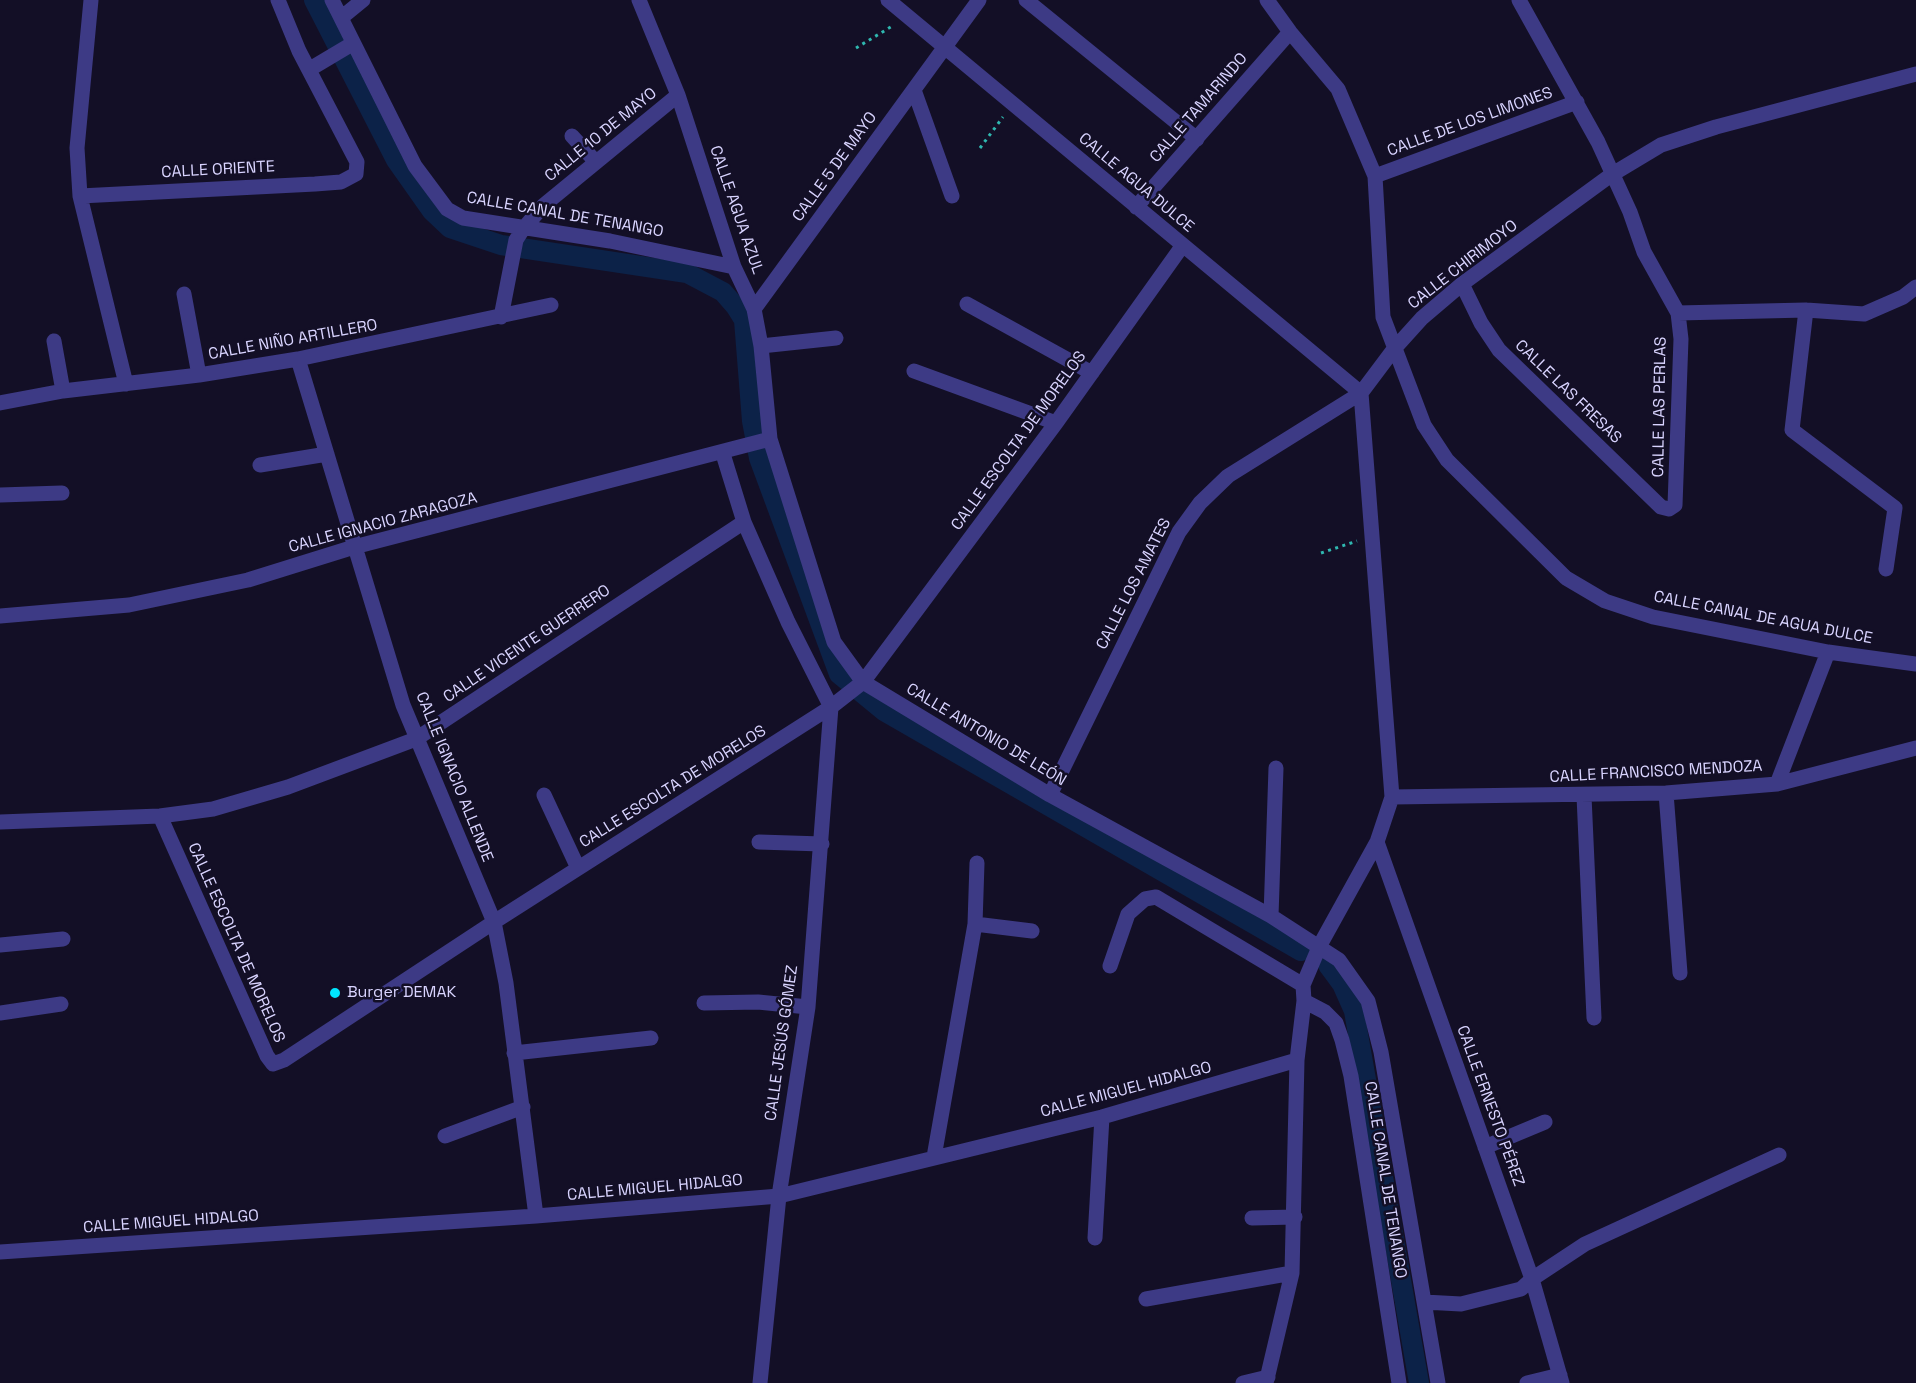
<!DOCTYPE html>
<meta charset="utf-8">
<style>
body{margin:0}
canvas{display:block;background:#130f26}
</style>
<canvas width="1916" height="1383"></canvas>
<script>
const ctx = document.querySelector('canvas').getContext('2d');
ctx.lineJoin = 'round';
const shape = rows => new Path2D(rows.map(r => 'M' + r).join(''));
function stroke(path, color, width, dash) { ctx.strokeStyle = color; ctx.lineWidth = width; ctx.lineCap = dash ? 'butt' : 'round'; ctx.setLineDash(dash || []); ctx.stroke(path); }
function drawText(font, color, halo, rows, align = 'center') {
  ctx.font = font + ' "Space Grotesk",sans-serif'; ctx.lineWidth = 5; ctx.setLineDash([]); ctx.textBaseline = 'middle'; ctx.strokeStyle = halo; ctx.fillStyle = color; for (const [text, x, y, turn = 0] of rows) {
    ctx.save(); ctx.translate(x, y); ctx.rotate((+turn || 0) * Math.PI / 180); ctx.textAlign = isNaN(turn) ? turn : align; if (halo) ctx.strokeText(text, 0, 0); ctx.fillText(text, 0, 0); ctx.restore();
  }
}
stroke(shape([
 [314,0,396,160,432,211,450,228,501,245,687,273,723,292,736,307,744,320,752,421,759,458,839,674,884,711,1301,951],
 [1328,965,1342,984,1354,1011,1419,1383]
]), '#0c2248', 20);
stroke(shape([
 [856,48,894,25],
 [980,148,1003,117],
 [1321,553,1357,541]
]), '#2fb8b0', 3, [3, 4.5]);
stroke(shape([
 [91,0,77,148,80,196,126,384],
 [332,0,415,166,447,209,463,218,610,241,734,267],
 [639,0,678,95,734,267,754,309,761,346,770,439,834,642,863,682,1050,795,1271,916,1339,960,1368,1001,1381,1052,1438,1383],
 [888,0,1361,393],
 [1026,0,1197,139],
 [1267,0,1290,32,1338,89,1375,176,1383,317,1424,425,1447,460,1566,578,1605,601,1653,617,1828,652,1916,664],
 [341,18,363,0],
 [310,69,352,44],
 [914,90,952,196],
 [572,136,596,162],
 [1375,176,1577,102],
 [80,196,315,184,341,182,356,174,357,162,299,51,278,0],
 [1136,207,1290,32],
 [1462,284,1481,323,1499,350,1661,507,1669,509,1675,505,1681,339,1678,313,1644,252,1630,212,1598,142,1519,0],
 [184,294,199,375],
 [967,304,1092,373],
 [754,309,979,0],
 [1806,310,1792,430,1895,508,1886,569],
 [1678,313,1806,310,1864,314,1903,297,1916,287],
 [501,317,516,240,523,229,544,205,678,95],
 [54,341,63,391],
 [761,346,836,338],
 [298,359,403,705,494,922,506,983,536,1216],
 [914,371,1056,423],
 [0,403,63,391,199,375,298,359,551,305],
 [723,454,744,522,788,622,831,707,808,1007,779,1196,760,1383],
 [260,465,327,454],
 [0,495,62,493],
 [0,616,129,605,248,580,354,547,770,439],
 [1777,784,1828,652],
 [1666,793,1680,973],
 [544,795,578,868],
 [1050,795,1179,532,1200,503,1228,476,1361,393,1394,349,1422,318,1462,284,1611,175,1661,145,1716,127,1916,74],
 [1584,796,1594,1018],
 [1392,797,1666,793,1777,784,1916,748],
 [160,816,267,1056,273,1064,284,1060,494,922,831,707,863,682,1056,423,1183,245],
 [0,822,160,816,213,809,288,787,416,739,744,522],
 [759,842,822,844],
 [1377,842,1532,1279,1562,1383],
 [1271,916,1276,768],
 [975,924,1032,931],
 [0,945,63,939],
 [1110,966,1128,914,1145,899,1156,897,1303,985],
 [1304,1001,1325,1012,1336,1023,1342,1040,1351,1076,1399,1383],
 [704,1003,758,1002,808,1007],
 [0,1013,61,1004],
 [514,1053,651,1038],
 [445,1136,523,1107],
 [1485,1147,1545,1122],
 [934,1157,975,924,977,863],
 [1252,1218,1295,1217],
 [1095,1238,1102,1117],
 [0,1252,536,1216,779,1196,1102,1117,1297,1060],
 [1146,1299,1292,1273],
 [1424,1302,1461,1304,1521,1289,1532,1279,1585,1244,1779,1155],
 [1243,1383,1268,1377],
 [1266,1383,1292,1273,1297,1060,1304,1001,1303,985,1320,945,1377,842,1392,797,1361,393],
 [1527,1383,1560,1375]
]), '#3d3a85', 15);
for (const [x, y, r, color] of [
 [335,993,6,"#00e5ff"]
]) { const dot = new Path2D(); dot.arc(x, y, r, 0, 2 * Math.PI); ctx.fillStyle = color; ctx.fill(dot); stroke(dot, '#130f26', 2); }
drawText('16px', '#d9d4ff', '#130f26', [
 ["CALLE TAMARINDO",1199,108,-49],
 ["CALLE DE LOS LIMONES",1470,122,-20],
 ["CALLE 10 DE MAYO",601,135,-39],
 ["CALLE 5 DE MAYO",835,167,-54],
 ["CALLE ORIENTE",218,170,-3],
 ["CALLE AGUA DULCE",1136,183,40],
 ["CALLE AGUA AZUL",736,210,71],
 ["CALLE CANAL DE TENANGO",565,215,10],
 ["CALLE CHIRIMOYO",1463,265,-38],
 ["CALLE NIÑO ARTILLERO",293,340,-10],
 ["CALLE LAS FRESAS",1568,392,44],
 ["CALLE LAS PERLAS",1660,407,-89],
 ["CALLE ESCOLTA DE MORELOS",1019,441,-54],
 ["CALLE IGNACIO ZARAGOZA",383,523,-15],
 ["CALLE LOS AMATES",1134,584,-63],
 ["CALLE CANAL DE AGUA DULCE",1763,618,11],
 ["CALLE VICENTE GUERRERO",527,644,-34],
 ["CALLE ANTONIO DE LEÓN",986,735,31],
 ["CALLE FRANCISCO MENDOZA",1656,772,-3],
 ["CALLE IGNACIO ALLENDE",454,777,68],
 ["CALLE ESCOLTA DE MORELOS",673,787,-32],
 ["CALLE ESCOLTA DE MORELOS",236,943,66],
 ["CALLE JESÚS GÓMEZ",782,1043,-82],
 ["CALLE MIGUEL HIDALGO",1126,1090,-15],
 ["CALLE ERNESTO PÉREZ",1490,1106,70],
 ["CALLE CANAL DE TENANGO",1385,1180,81],
 ["CALLE MIGUEL HIDALGO",655,1188,-5],
 ["CALLE MIGUEL HIDALGO",171,1222,-4]
]);
drawText('16px', '#d9d4ff', '#130f26', [
 ["Burger DEMAK",347,993]
], 'left');
</script>
